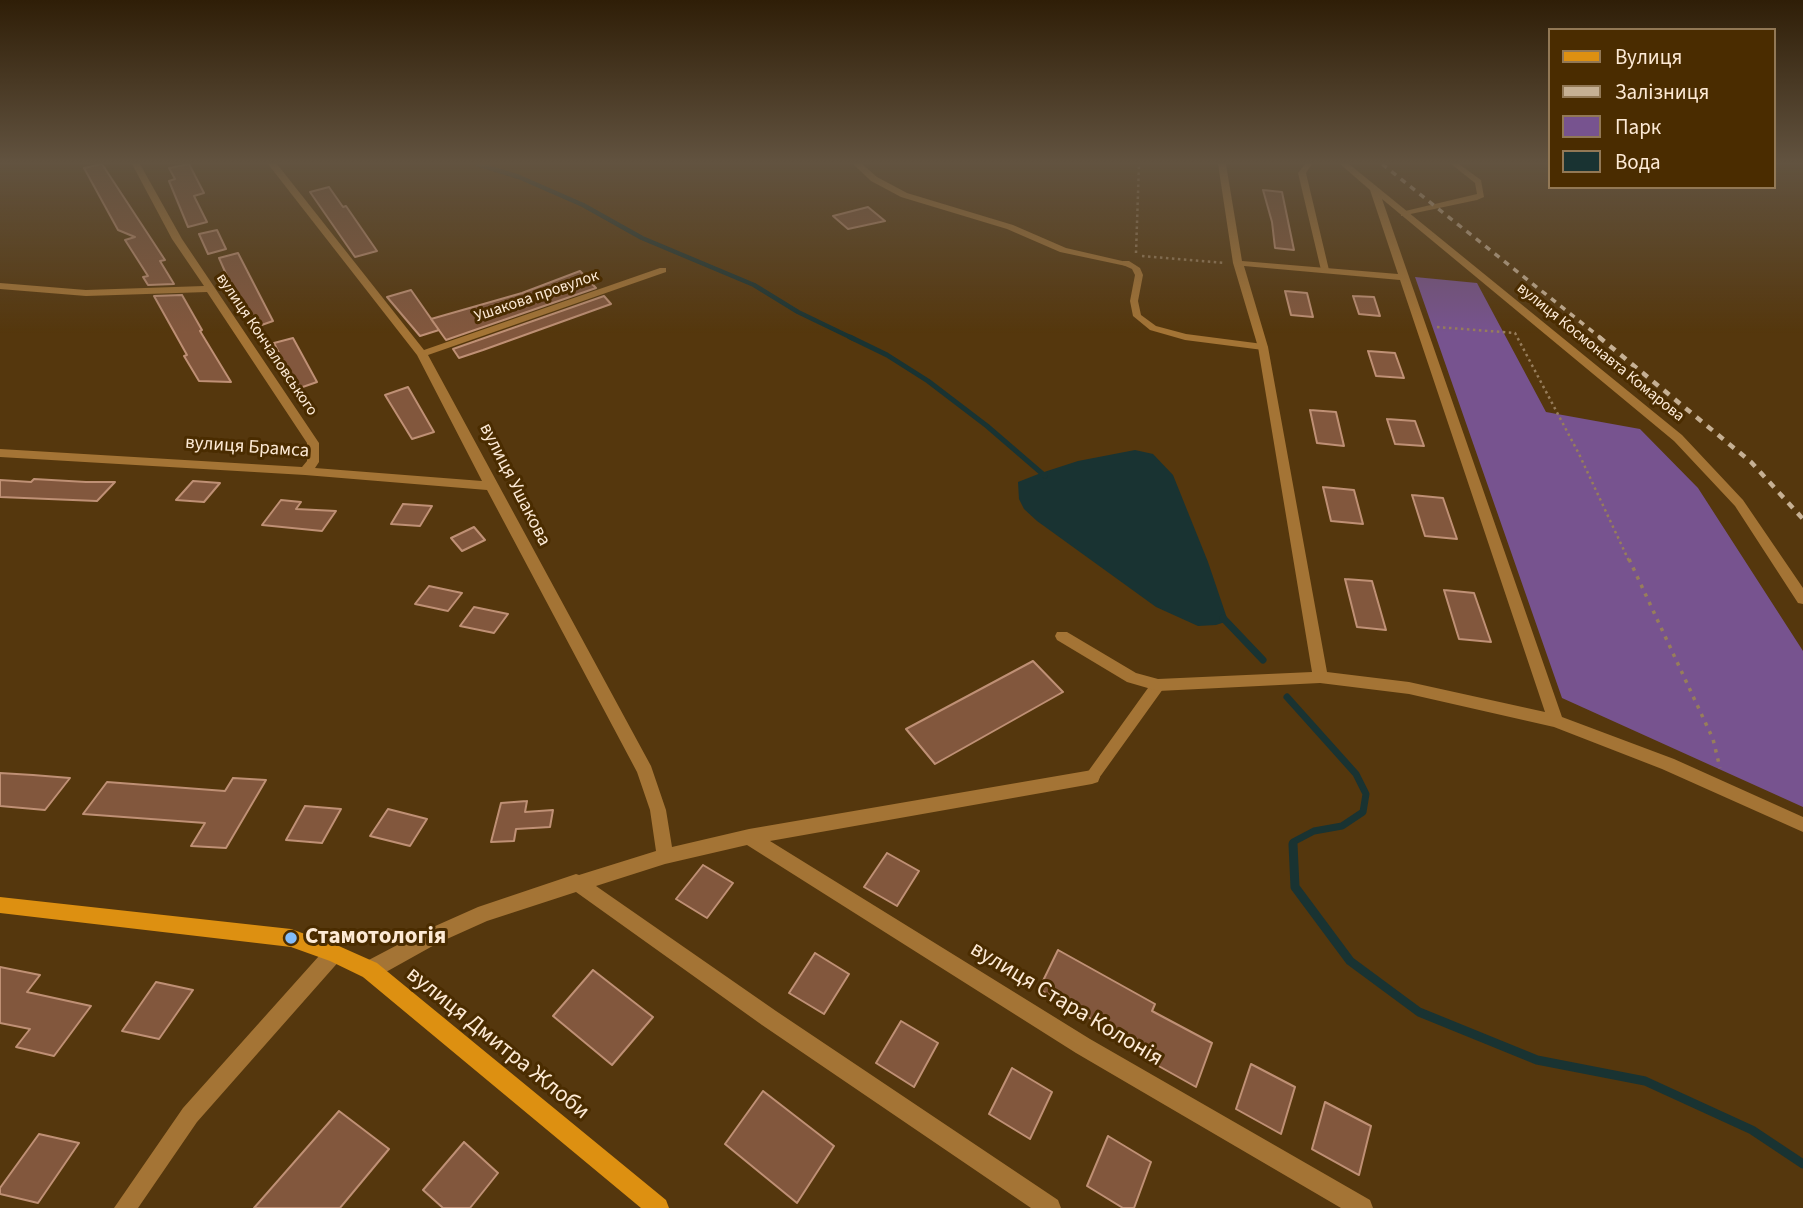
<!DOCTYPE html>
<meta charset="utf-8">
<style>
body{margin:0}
#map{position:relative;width:1803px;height:1208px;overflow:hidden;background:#55370d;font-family:"Source Sans 3",sans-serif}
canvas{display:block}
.legend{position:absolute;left:1548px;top:28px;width:228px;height:161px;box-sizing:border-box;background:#4a2c00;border:2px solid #927855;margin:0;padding:9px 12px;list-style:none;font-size:21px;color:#fdead5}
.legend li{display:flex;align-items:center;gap:14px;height:35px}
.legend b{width:35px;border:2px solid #927855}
</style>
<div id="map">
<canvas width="1803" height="1208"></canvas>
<ul class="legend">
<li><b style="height:9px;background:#dd9011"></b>Вулиця</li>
<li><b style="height:9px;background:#c6b094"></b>Залізниця</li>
<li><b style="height:19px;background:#77538f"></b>Парк</li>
<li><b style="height:19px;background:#193332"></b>Вода</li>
</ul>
</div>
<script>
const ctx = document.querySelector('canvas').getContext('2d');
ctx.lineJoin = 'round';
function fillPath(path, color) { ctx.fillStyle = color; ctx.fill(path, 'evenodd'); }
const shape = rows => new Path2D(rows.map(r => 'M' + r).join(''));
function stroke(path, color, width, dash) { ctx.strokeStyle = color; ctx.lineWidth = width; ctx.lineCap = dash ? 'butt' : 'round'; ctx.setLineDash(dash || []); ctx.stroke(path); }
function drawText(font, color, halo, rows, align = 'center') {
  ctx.font = font + ' "Source Sans 3",sans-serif'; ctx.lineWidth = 6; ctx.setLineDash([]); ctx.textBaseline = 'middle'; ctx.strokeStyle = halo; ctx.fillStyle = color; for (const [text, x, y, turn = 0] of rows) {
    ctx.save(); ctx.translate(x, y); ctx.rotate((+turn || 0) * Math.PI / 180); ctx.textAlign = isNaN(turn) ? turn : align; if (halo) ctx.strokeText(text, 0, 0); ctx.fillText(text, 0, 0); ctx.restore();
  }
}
fillPath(shape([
 [1415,277,1477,283,1546,412,1640,429,1698,488,1803,651,1803,807,1562,698]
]), '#77538f');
fillPath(shape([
 [1135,450,1153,454,1173,475,1208,562,1228,621,1216,625,1198,626,1156,607,1037,521,1024,509,1019,499,1018,482,1041,473,1078,461]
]), '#193332');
stroke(shape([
 [477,164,519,177,583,205,642,238,754,285,798,312,854,339]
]), '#193332', 4.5);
stroke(shape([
 [850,337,887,355,928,381,987,426,1045,476]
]), '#193332', 5);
stroke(shape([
 [1223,618,1263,660],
 [1287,697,1356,774,1366,794,1363,812,1342,826,1314,831,1293,842,1293,845]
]), '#193332', 7);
stroke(shape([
 [1293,844,1295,887,1350,961,1419,1012,1537,1060,1645,1081,1752,1130,1803,1164]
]), '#193332', 9);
const building = shape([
 [102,164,165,260,160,261,174,284,148,285,143,277,148,276,125,240,135,237,118,230,84,168,102,164],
 [189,164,204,193,194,196,207,222,188,227,169,181,175,179,169,168,189,164],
 [329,187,343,207,346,206,377,251,355,257,310,192,329,187],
 [1263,190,1282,192,1294,250,1275,248,1272,222,1263,190],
 [868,207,885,221,848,229,833,216,868,207],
 [217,230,226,249,208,254,199,234,217,230],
 [238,253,273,321,256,327,248,311,243,312,219,258,238,253],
 [580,271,596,288,446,340,431,319,522,293,580,271],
 [411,290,439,330,420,336,387,297,411,290],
 [1285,291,1307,293,1313,317,1291,315,1285,291],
 [182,295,202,330,200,331,231,382,199,381,184,356,187,355,154,296,182,295],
 [604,296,611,304,483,350,459,358,453,349,604,296],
 [1353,296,1374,297,1380,316,1359,314,1353,296],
 [293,338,317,382,297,389,274,343,293,338],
 [1368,351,1395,353,1404,378,1376,376,1368,351],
 [408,387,434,432,412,439,385,395,408,387],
 [1310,410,1336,412,1344,446,1317,443,1310,410],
 [1387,419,1415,421,1424,446,1395,444,1387,419],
 [34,479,86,482,115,482,97,501,0,497,0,480,31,482,34,479],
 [193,481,220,483,204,502,176,500,193,481],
 [1323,487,1354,490,1363,524,1331,521,1323,487],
 [1412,495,1443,498,1457,539,1425,536,1412,495],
 [281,500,301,502,296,509,336,511,322,531,262,525,281,500],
 [403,504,432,506,420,526,391,524,403,504],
 [474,527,485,540,462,551,451,538,474,527],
 [1345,579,1372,581,1386,630,1357,627,1345,579],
 [429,586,462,593,448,611,415,604,429,586],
 [1444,590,1474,593,1491,642,1459,639,1444,590],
 [474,607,508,614,494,633,460,626,474,607],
 [1033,661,1063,692,935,764,906,729,1033,661],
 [0,773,33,775,70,778,45,810,0,806,0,773],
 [233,778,266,780,226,848,191,846,205,823,83,814,107,782,225,791,233,778],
 [527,801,525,812,553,810,550,827,516,829,514,841,491,842,501,803,527,801],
 [305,806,341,809,322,843,286,840,305,806],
 [388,809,427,819,410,846,370,836,388,809],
 [887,853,919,871,897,906,864,887,887,853],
 [703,865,733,883,707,918,676,899,703,865],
 [1058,950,1155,1004,1152,1011,1212,1043,1196,1087,1155,1064,1157,1057,1039,989,1058,950],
 [815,953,849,974,824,1014,789,993,815,953],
 [0,967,40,975,27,992,91,1006,54,1056,16,1047,30,1029,0,1023,0,967],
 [593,970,653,1017,612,1065,553,1016,593,970],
 [156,982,193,990,159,1039,122,1031,156,982],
 [901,1021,938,1043,914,1087,876,1063,901,1021],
 [1251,1064,1295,1087,1281,1134,1236,1109,1251,1064],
 [1012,1068,1052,1092,1030,1139,989,1114,1012,1068],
 [763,1091,834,1146,797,1203,725,1144,763,1091],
 [1325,1102,1371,1126,1359,1175,1312,1149,1325,1102],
 [339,1111,389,1149,340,1208,254,1208,339,1111],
 [39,1134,79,1143,38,1203,0,1194,0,1188,39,1134],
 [1108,1136,1151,1162,1134,1208,1123,1208,1087,1186,1108,1136],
 [464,1142,498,1173,470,1208,443,1208,423,1190,464,1142]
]);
fillPath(building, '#82573d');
stroke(building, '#bf9075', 2);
stroke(shape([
 [1136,253,1139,164],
 [1142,256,1225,263],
 [1437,327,1515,333,1579,454,1629,561]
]), '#977d5b', 2.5, [2.5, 3.5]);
stroke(shape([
 [1629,559,1713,739,1720,768]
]), '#977d5b', 3.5, [3.5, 6]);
fillPath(shape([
 [1305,164,1312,164,1306,173,1329,270,1325,273,1321,270,1298,173,1305,164],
 [1451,164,1459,164,1481,180,1484,197,1477,200,1401,216,1401,212,1477,194,1475,183,1451,164],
 [1123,261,1129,261,1140,268,1143,275,1138,301,1141,315,1156,326,1186,334,1263,344,1268,347,1263,350,1185,340,1150,330,1133,316,1130,301,1135,275,1132,269,1123,265,1123,261],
 [1158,680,1163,681,1165,685,1163,689,1097,781,1092,783,1087,781,1085,777,1087,773,1153,681,1158,680]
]), '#a47435');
fillPath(shape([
 [132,164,140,164,182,239,319,443,319,462,315,468,482,481,417,355,268,164,277,164,424,350,660,268,666,268,666,272,428,355,651,766,666,810,672,847,749,829,1092,770,1098,772,1100,777,1098,782,1092,784,770,841,1090,1039,1370,1200,1373,1208,1341,1208,1076,1053,747,845,665,864,596,886,776,1011,1058,1200,1061,1208,1031,1208,762,1025,576,892,487,921,438,943,377,977,370,979,363,977,361,970,363,963,424,931,478,907,576,874,579,875,656,851,650,810,637,772,487,490,305,475,0,457,0,449,302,467,307,461,307,443,207,292,86,296,0,289,0,283,86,290,204,286,172,239,132,164],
 [853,164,862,164,877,177,907,193,1013,225,1066,248,1131,263,1126,266,1060,252,1007,229,901,197,871,181,853,164],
 [1218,164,1226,164,1242,261,1398,274,1370,190,1340,164,1349,164,1682,435,1743,500,1803,588,1803,604,1798,603,1735,506,1674,441,1382,199,1562,717,1674,759,1803,817,1803,832,1662,769,1554,727,1409,694,1320,683,1158,691,1127,682,1057,640,1055,636,1057,632,1067,632,1136,673,1158,679,1312,672,1258,347,1233,263,1218,164],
 [1244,266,1400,280,1545,712,1409,682,1327,672,1268,347,1244,266],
 [334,944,341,947,343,953,341,959,197,1122,138,1208,114,1208,183,1108,327,947,334,944]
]), '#a47435');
fillPath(shape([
 [0,897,291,929,341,947,377,963,666,1200,669,1208,641,1208,363,977,330,961,291,947,0,913,0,897]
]), '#dd9011');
stroke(shape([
 [1382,164,1602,339]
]), '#c6b094', 3.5, [6, 6]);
stroke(shape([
 [1599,337,1751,462,1803,519]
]), '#c6b094', 4.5, [7, 7]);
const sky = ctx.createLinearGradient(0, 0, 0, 333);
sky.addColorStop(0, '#2f1e07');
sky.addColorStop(0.49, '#625340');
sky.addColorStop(1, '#62534000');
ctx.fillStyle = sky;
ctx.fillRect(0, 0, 1803, 333);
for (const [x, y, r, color] of [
 [291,938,7,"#82bcfa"]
]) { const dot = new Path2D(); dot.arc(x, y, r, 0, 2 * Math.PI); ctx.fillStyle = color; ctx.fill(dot); stroke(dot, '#4a2c00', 2.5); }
drawText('16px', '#fdead5', '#4a2c00', [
 ["Ушакова провулок",537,297,-19],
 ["вулиця Кончаловського",266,345,56],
 ["вулиця Космонавта Комарова",1600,353,39]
]);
drawText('19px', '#fdead5', '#4a2c00', [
 ["вулиця Брамса",247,448,4],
 ["вулиця Ушакова",514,485,63]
]);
drawText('bold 23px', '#fdead5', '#4a2c00', [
 ["Стамотологія",305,938]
], 'left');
drawText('23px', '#fdead5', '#4a2c00', [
 ["вулиця Стара Колонія",1066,1005,31],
 ["вулиця Дмитра Жлоби",497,1044,39]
]);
</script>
